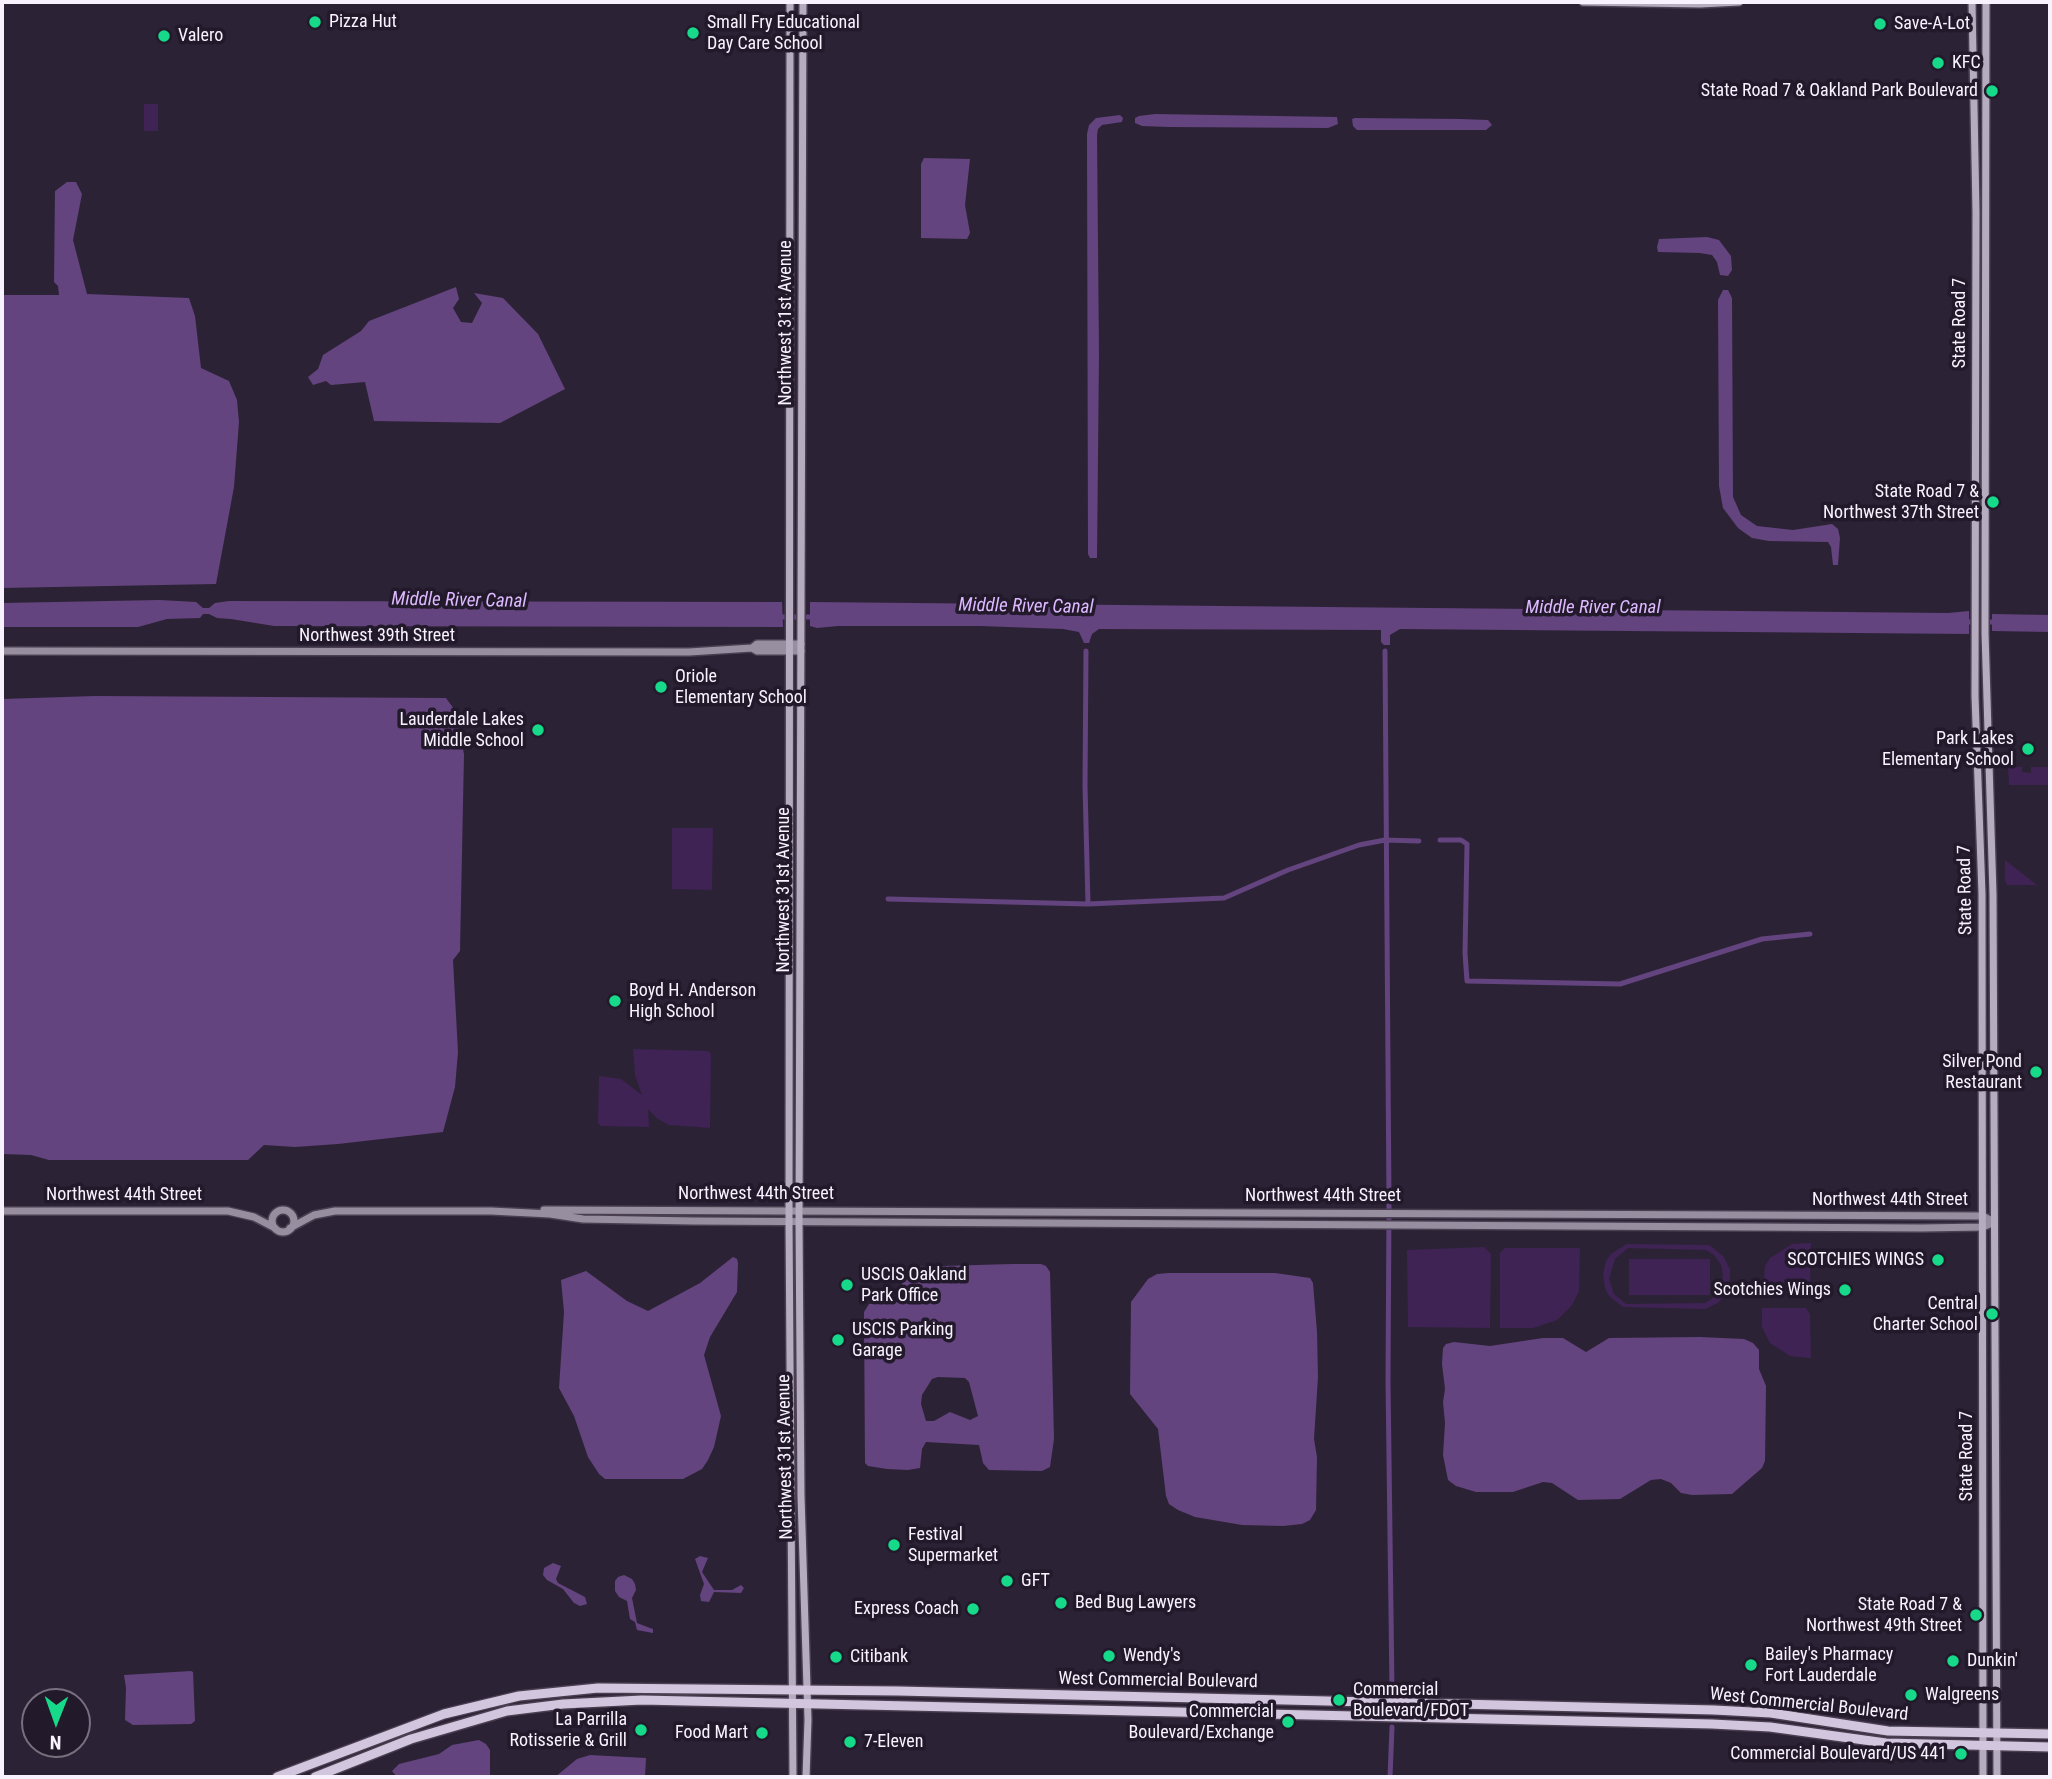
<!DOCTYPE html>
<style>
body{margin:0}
#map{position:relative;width:2052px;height:1779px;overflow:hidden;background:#2c2235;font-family:"Roboto Condensed",sans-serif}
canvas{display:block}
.frame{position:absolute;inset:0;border:4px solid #f8f2fe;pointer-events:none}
.north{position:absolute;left:21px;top:1688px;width:70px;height:70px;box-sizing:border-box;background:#22192b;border:2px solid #78707f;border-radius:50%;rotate:181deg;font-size:19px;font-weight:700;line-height:28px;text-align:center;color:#f8f2fe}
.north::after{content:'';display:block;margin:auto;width:24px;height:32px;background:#16d989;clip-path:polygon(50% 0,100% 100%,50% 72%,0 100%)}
</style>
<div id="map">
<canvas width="2052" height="1779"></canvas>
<div class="frame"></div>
<div class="north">N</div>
</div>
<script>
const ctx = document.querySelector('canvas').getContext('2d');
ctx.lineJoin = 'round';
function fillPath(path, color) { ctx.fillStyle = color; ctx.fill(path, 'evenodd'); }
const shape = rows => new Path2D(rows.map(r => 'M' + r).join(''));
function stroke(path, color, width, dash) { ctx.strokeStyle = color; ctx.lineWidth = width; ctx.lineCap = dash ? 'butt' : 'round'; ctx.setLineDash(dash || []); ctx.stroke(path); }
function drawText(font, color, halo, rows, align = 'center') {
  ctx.font = font + ' "Roboto Condensed",sans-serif'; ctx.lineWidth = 7; ctx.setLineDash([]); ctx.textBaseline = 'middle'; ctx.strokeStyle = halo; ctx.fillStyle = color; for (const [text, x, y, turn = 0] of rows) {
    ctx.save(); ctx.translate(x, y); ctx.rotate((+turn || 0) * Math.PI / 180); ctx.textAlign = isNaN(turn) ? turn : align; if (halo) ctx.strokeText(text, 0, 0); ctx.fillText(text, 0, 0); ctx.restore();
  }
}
fillPath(shape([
 [144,104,158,104,158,131,144,131],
 [2008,767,2022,767,2022,772,2031,773,2031,767,2050,767,2050,788,2049,785,2009,785],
 [672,828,713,828,712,890,672,889],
 [2005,860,2037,885,2007,885,2005,881],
 [633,1049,708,1051,711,1054,710,1128,669,1125,658,1119,648,1109,649,1127,601,1126,598,1123,599,1076,621,1079,642,1095,635,1075],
 [1811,1243,1810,1289,1805,1293,1763,1294,1765,1266,1770,1258,1792,1244],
 [1627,1244,1708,1245,1712,1247,1723,1256,1730,1269,1730,1278,1727,1292,1718,1303,1705,1309,1623,1307,1609,1296,1605,1288,1603,1274,1606,1261,1611,1254],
 [1628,1248,1706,1250,1714,1255,1721,1265,1723,1275,1721,1288,1714,1297,1705,1303,1626,1304,1614,1294,1609,1279,1615,1259],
 [1484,1247,1491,1254,1490,1328,1408,1327,1407,1250],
 [1505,1248,1580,1248,1579,1291,1572,1305,1557,1320,1533,1328,1500,1328,1500,1253],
 [1629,1259,1710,1259,1710,1295,1629,1295],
 [1762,1308,1806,1308,1810,1314,1811,1358,1790,1356,1770,1343,1762,1327]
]), '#3e2354');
fillPath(shape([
 [1155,114,1337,117,1338,124,1328,128,1169,127,1142,126,1135,123,1135,118,1139,116],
 [1120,115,1123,118,1122,122,1102,125,1098,129,1097,135,1099,354,1097,558,1090,558,1088,554,1087,134,1089,125,1096,118],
 [1355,118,1460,119,1488,120,1492,125,1486,130,1357,130,1353,126,1352,119],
 [924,158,970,159,965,205,970,233,967,239,921,238,921,164],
 [67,182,76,182,82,194,73,240,87,294,189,298,195,316,201,368,229,381,237,400,239,422,234,487,216,584,2,588,2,295,59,295,58,286,54,282,55,191],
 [1707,237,1719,240,1731,256,1732,270,1728,276,1720,275,1717,262,1712,255,1700,253,1658,252,1657,247,1659,239],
 [456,287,459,299,453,308,461,322,472,323,482,303,474,293,503,298,538,334,565,389,500,423,374,421,365,382,331,385,326,381,313,385,308,377,318,369,323,355,361,331,369,321],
 [1723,290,1728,290,1732,298,1733,497,1741,515,1757,526,1793,530,1832,524,1838,529,1840,538,1838,565,1833,565,1831,547,1828,542,1769,541,1752,538,1738,528,1723,508,1719,486,1718,300],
 [160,600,196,602,203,608,209,608,215,603,229,601,782,602,783,627,274,626,231,619,217,618,209,614,203,614,200,618,167,619,138,627,2,627,2,603],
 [810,602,1948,613,1969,611,1969,634,1400,629,1390,635,1390,645,1384,645,1381,642,1381,630,1099,629,1092,634,1089,643,1084,643,1079,632,1063,629,980,626,838,626,817,628,810,626],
 [1992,614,2050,615,2050,632,1992,631],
 [95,696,446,698,454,709,464,754,460,951,453,960,458,1052,455,1087,443,1132,338,1144,295,1147,264,1145,248,1160,49,1160,31,1155,2,1154,2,699],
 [733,1257,737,1259,738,1263,737,1292,710,1337,704,1355,721,1416,714,1447,708,1460,702,1469,683,1479,605,1479,599,1474,588,1457,574,1416,559,1388,564,1312,561,1280,586,1271,627,1301,648,1311,700,1283],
 [1012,1264,1041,1264,1046,1266,1050,1272,1054,1439,1050,1467,1042,1471,989,1470,983,1463,979,1445,926,1442,922,1449,920,1468,908,1470,887,1469,868,1466,865,1463,864,1312,869,1304,901,1301,903,1269,907,1267],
 [938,1377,965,1378,969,1382,978,1416,970,1420,950,1412,934,1421,926,1421,921,1404,922,1395,932,1379],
 [1169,1273,1275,1273,1310,1278,1313,1283,1317,1332,1318,1377,1314,1439,1317,1457,1316,1510,1310,1520,1302,1524,1283,1526,1242,1525,1195,1517,1178,1510,1169,1504,1166,1496,1158,1429,1130,1394,1131,1302,1148,1279,1157,1274],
 [1700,1337,1744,1339,1753,1343,1759,1350,1759,1369,1766,1386,1765,1461,1762,1468,1732,1494,1692,1495,1681,1493,1671,1483,1661,1479,1651,1480,1620,1499,1578,1500,1552,1483,1543,1482,1513,1492,1476,1492,1456,1486,1448,1480,1443,1455,1445,1423,1443,1402,1445,1389,1442,1364,1443,1348,1446,1344,1454,1342,1490,1346,1543,1338,1563,1338,1586,1352,1609,1338],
 [700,1556,708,1558,702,1572,714,1590,732,1590,741,1585,744,1588,741,1593,714,1592,709,1602,701,1601,700,1595,704,1584,695,1559],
 [553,1563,561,1566,556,1579,558,1583,585,1597,587,1604,580,1606,574,1603,563,1589,547,1580,543,1575,544,1568],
 [624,1575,632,1579,635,1584,636,1590,632,1598,637,1623,650,1628,653,1629,653,1633,637,1630,635,1622,630,1619,627,1601,619,1597,615,1591,615,1581,618,1577],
 [191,1671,193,1672,195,1721,191,1724,133,1725,125,1720,126,1688,124,1675],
 [479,1740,486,1744,490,1750,490,1777,397,1777,392,1771,399,1764,439,1754,452,1745],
 [590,1755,646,1758,645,1777,555,1777,577,1759]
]), '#63447e');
stroke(shape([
 [776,617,815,617],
 [1962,622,1998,622],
 [1086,651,1085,786,1088,904,1224,898,1288,870,1359,845,1385,840,1419,841],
 [1385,651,1389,1204,1388,1381,1392,1690],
 [1440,840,1461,840,1467,844,1465,953,1467,981,1620,984,1762,939,1810,934],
 [888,899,1088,904],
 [1390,1777,1392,1727]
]), '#63447e', 5);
const secondary = shape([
 [752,648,757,644,801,644],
 [2,651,689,652,752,648,757,651,801,651],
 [544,1210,1983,1216,1994,1222],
 '272 1221a11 11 0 1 1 22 0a11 11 0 1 1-22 0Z',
 [2,1211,228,1211,254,1217,275,1228],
 [290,1228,314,1215,335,1211,491,1211,550,1214,583,1219,693,1221,1922,1228,1983,1227,1994,1222]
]);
const primary = shape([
 [790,2,789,1221,793,1777],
 [803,2,799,1221,801,1496,808,1720,806,1777],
 [1583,2,1700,4,1739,2],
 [1972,2,1976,212,1975,696,1982,894,1983,1777],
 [1986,2,1985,633,1993,894,1997,1777]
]);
const highway = shape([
 [277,1777,444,1714,519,1696,598,1688,898,1691,1714,1710,1771,1713,1888,1731,2050,1734],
 [315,1777,411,1739,507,1711,563,1704,642,1700,1712,1724,1770,1727,1886,1743,2050,1747]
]);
stroke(secondary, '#493f51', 10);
stroke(primary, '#493f51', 10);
stroke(highway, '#493f51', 12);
stroke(secondary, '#978f9f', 7);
stroke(primary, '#b6acc0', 7);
stroke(highway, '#d2c6df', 9);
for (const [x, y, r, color] of [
 [315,22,7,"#16d989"],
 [1880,24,7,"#16d989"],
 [693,33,7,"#16d989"],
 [164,36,7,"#16d989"],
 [1938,63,7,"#16d989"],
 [1992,91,7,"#16d989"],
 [1993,502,7,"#16d989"],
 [661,687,7,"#16d989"],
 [538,730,7,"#16d989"],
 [2028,749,7,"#16d989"],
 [615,1001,7,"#16d989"],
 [2036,1072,7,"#16d989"],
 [1938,1260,7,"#16d989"],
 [847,1285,7,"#16d989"],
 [1845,1290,7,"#16d989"],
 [1992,1314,7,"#16d989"],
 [838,1340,7,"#16d989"],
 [894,1545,7,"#16d989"],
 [1007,1581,7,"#16d989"],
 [1061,1603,7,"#16d989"],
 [973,1609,7,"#16d989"],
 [1976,1615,7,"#16d989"],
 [1109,1656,7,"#16d989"],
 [836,1657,7,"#16d989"],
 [1953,1661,7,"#16d989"],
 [1751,1665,7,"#16d989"],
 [1911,1695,7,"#16d989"],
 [1339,1700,7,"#16d989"],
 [1288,1722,7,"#16d989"],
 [641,1730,7,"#16d989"],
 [762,1733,7,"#16d989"],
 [850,1742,7,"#16d989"],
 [1961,1754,7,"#16d989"]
]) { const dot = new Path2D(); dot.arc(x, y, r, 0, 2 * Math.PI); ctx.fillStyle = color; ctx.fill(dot); stroke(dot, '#22192b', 2.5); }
drawText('18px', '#f8f2fe', '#22192b', [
 ["Pizza Hut",329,22],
 ["Small Fry Educational",707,23],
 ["Day Care School",707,44],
 ["Save-A-Lot",1894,24],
 ["Valero",178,36],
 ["KFC",1952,63],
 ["State Road 7 & Oakland Park Boulevard",1978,91,"right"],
 ["State Road 7 &",1979,492,"right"],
 ["Northwest 37th Street",1979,513,"right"],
 ["Oriole",675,677],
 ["Elementary School",675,698],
 ["Lauderdale Lakes",524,720,"right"],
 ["Middle School",524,741,"right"],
 ["Park Lakes",2014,739,"right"],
 ["Elementary School",2014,760,"right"],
 ["Boyd H. Anderson",629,991],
 ["High School",629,1012],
 ["Silver Pond",2022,1062,"right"],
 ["Restaurant",2022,1083,"right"],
 ["SCOTCHIES WINGS",1924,1260,"right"],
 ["USCIS Oakland",861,1275],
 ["Park Office",861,1296],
 ["Scotchies Wings",1831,1290,"right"],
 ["Central",1978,1304,"right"],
 ["Charter School",1978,1325,"right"],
 ["USCIS Parking",852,1330],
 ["Garage",852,1351],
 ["Festival",908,1535],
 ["Supermarket",908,1556],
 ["GFT",1021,1581],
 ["Bed Bug Lawyers",1075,1603],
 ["State Road 7 &",1962,1605,"right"],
 ["Northwest 49th Street",1962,1626,"right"],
 ["Express Coach",959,1609,"right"],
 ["Bailey's Pharmacy",1765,1655],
 ["Fort Lauderdale",1765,1676],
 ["Wendy's",1123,1656],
 ["Citibank",850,1657],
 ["Dunkin'",1967,1661],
 ["Commercial",1353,1690],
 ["Boulevard/FDOT",1353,1711],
 ["Walgreens",1925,1695],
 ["Commercial",1274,1712,"right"],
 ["Boulevard/Exchange",1274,1733,"right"],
 ["La Parrilla",627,1720,"right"],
 ["Rotisserie & Grill",627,1741,"right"],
 ["Food Mart",748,1733,"right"],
 ["7-Eleven",864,1742],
 ["Commercial Boulevard/US 441",1947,1754,"right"]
], 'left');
drawText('18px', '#f8f2fe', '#22192b', [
 ["Northwest 31st Avenue",786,323,-90],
 ["State Road 7",1960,323,-90],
 ["Northwest 39th Street",377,636],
 ["Northwest 31st Avenue",784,890,-90],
 ["State Road 7",1966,890,-91],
 ["Northwest 44th Street",756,1194],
 ["Northwest 44th Street",124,1195],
 ["Northwest 44th Street",1323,1196],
 ["Northwest 44th Street",1890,1200],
 ["State Road 7",1967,1456,-90],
 ["Northwest 31st Avenue",786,1457,-91],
 ["West Commercial Boulevard",1158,1681,1],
 ["West Commercial Boulevard",1809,1705,6]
]);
drawText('italic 19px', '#ddb9ff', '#22192b', [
 ["Middle River Canal",459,601,1],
 ["Middle River Canal",1026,607,1],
 ["Middle River Canal",1593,608]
]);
</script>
